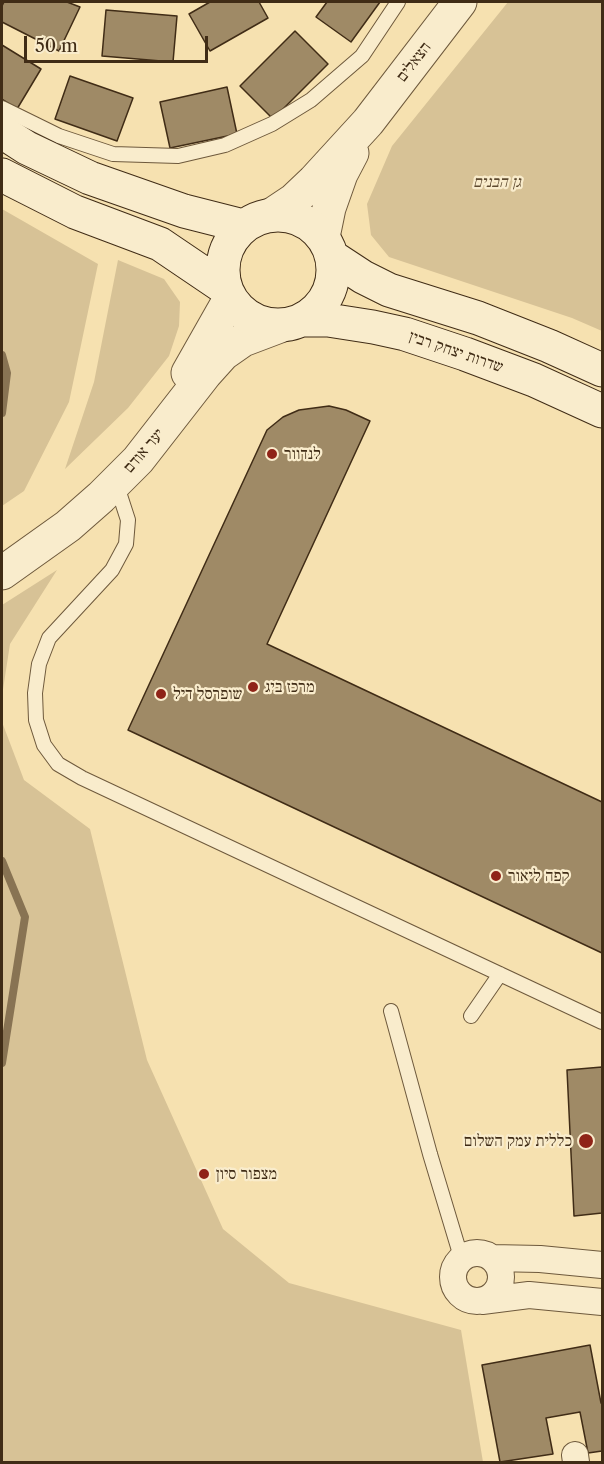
<!DOCTYPE html>
<meta charset="utf-8">
<style>
body{margin:0}
#map{position:relative;width:604px;height:1464px;overflow:hidden;background:#f6e1b0;font-family:"Libre Caslon Text",serif}
canvas{display:block}
.frame{position:absolute;inset:0;border:3px solid #402c16;pointer-events:none}
.scale{position:absolute;left:24px;top:36px;width:184px;height:27px;box-sizing:border-box;border:3px solid #402c16;border-top:0;padding-left:8px;font-size:18px;line-height:21px;white-space:nowrap;color:#402c16;-webkit-text-stroke:4px #f9eccc;paint-order:stroke}
</style>
<div id="map">
<canvas width="604" height="1464"></canvas>
<div class="frame"></div>
<div class="scale">50 m</div>
</div>
<script>
const ctx = document.querySelector('canvas').getContext('2d');
ctx.lineJoin = 'round';
function fillPath(path, color) { ctx.fillStyle = color; ctx.fill(path, 'evenodd'); }
const shape = rows => new Path2D(rows.map(r => 'M' + r).join(''));
function stroke(path, color, width, dash) { ctx.strokeStyle = color; ctx.lineWidth = width; ctx.lineCap = dash ? 'butt' : 'round'; ctx.setLineDash(dash || []); ctx.stroke(path); }
function drawText(font, color, halo, rows, align = 'center') {
  ctx.font = font + ' "Libre Caslon Text","Frank Ruhl Libre",serif'; ctx.lineWidth = 4.5; ctx.setLineDash([]); ctx.textBaseline = 'middle'; ctx.strokeStyle = halo; ctx.fillStyle = color; for (const [text, x, y, turn = 0] of rows) {
    ctx.save(); ctx.translate(x, y); ctx.rotate((+turn || 0) * Math.PI / 180); ctx.textAlign = isNaN(turn) ? turn : align; if (halo) ctx.strokeText(text, 0, 0); ctx.fillText(text, 0, 0); ctx.restore();
  }
}
fillPath(shape([
 [508,2,602,2,602,331,572,318,389,257,371,235,367,204,392,146],
 [2,209,98,264,69,402,24,491,2,506],
 [118,260,164,279,180,302,179,326,169,356,128,408,65,469,94,382],
 [57,570,10,644,2,696,2,605],
 [2,722,24,780,90,829,147,1060,223,1229,289,1283,461,1330,483,1462,2,1462]
]), '#d7c296');
stroke(shape([
 [2,355,7,373,2,413],
 [2,861,25,917,2,1063]
]), '#887353', 8);
const building = shape([
 [4,2,67,2,80,7,59,51,2,22,2,6,4,2],
 [210,2,259,2,268,18,210,51,189,14,210,2],
 [327,2,380,2,351,42,316,17,327,2],
 [106,10,177,16,173,62,102,56,106,10],
 [295,31,328,64,273,119,240,86,295,31],
 [2,45,41,69,17,109,2,99,2,45],
 [70,76,133,98,117,141,55,119,70,76],
 [227,87,237,134,170,148,160,102,227,87],
 [329,406,346,410,370,421,267,644,602,802,602,953,128,730,267,430,283,417,299,410,329,406],
 [602,1067,602,1213,574,1216,567,1070,602,1067],
 [590,1345,601,1403,602,1402,602,1451,588,1453,580,1412,546,1418,553,1454,500,1462,482,1365,590,1345]
]);
fillPath(building, '#9f8a66');
stroke(building, '#402c16', 1.5);
const service = shape([
 [2,108,59,136,113,154,178,156,225,145,272,124,311,100,362,56,398,2],
 [116,483,128,520,126,544,112,570,49,638,39,664,35,693,36,720,44,745,58,764,82,778,602,1022],
 [391,1011,430,1154,461,1257],
 [471,1016,500,974]
]);
const minor = shape([
 '453 1277a24 24 0 1 1 48 0a24 24 0 1 1-48 0Z',
 [492,1258,540,1259,602,1265],
 [482,1301,529,1295,602,1302],
 [575,1455,576,1462]
]);
const tertiary = shape([
 [273,214,294,200,314,181,368,122,460,2],
 [323,237,329,208,341,174,352,153],
 [188,373,230,299],
 [2,573,68,526,101,497,138,460,205,374,223,354,243,340,280,326]
]);
const secondary = shape([
 [2,132,27,148,90,178,184,211,243,226],
 [2,175,75,212,160,244,225,288],
 '223 270a55 55 0 1 1 110 0a55 55 0 1 1-110 0Z',
 [331,256,363,277,389,290,478,318,549,346,602,370],
 [303,320,328,320,373,327,405,334,465,354,534,380,602,411]
]);
stroke(service, '#6e593c', 16);
stroke(minor, '#6e593c', 28);
stroke(tertiary, '#6e593c', 35);
stroke(secondary, '#402c16', 35);
stroke(service, '#f9eccc', 14);
stroke(minor, '#f9eccc', 26);
stroke(tertiary, '#f9eccc', 33);
stroke(secondary, '#f9eccc', 33);
for (const [x, y, r, color] of [
 [272,454,6,"#8f2418"],
 [253,687,6,"#8f2418"],
 [161,694,6,"#8f2418"],
 [496,876,6,"#8f2418"],
 [586,1141,8,"#8f2418"],
 [204,1174,6,"#8f2418"]
]) { const dot = new Path2D(); dot.arc(x, y, r, 0, 2 * Math.PI); ctx.fillStyle = color; ctx.fill(dot); stroke(dot, '#f9eccc', 2); }
drawText('16px', '#402c16', '#f9eccc', [
 ["הצאלים",414,62,-52],
 ["שדרות יצחק רבין",456,352,19],
 ["יער אודם",144,451,-49]
]);
drawText('italic 16px', '#5e4a30', '#f9eccc', [
 ["גן הבנים",497,182]
]);
drawText('16px', '#402c16', '#f9eccc', [
 ["לנדוור",284,454],
 ["מרכז ביג",265,687],
 ["שופרסל דיל",173,694],
 ["קפה ליאור",508,876],
 ["כללית עמק השלום",572,1141,"right"],
 ["מצפור סיון",216,1174]
], 'left');
</script>
